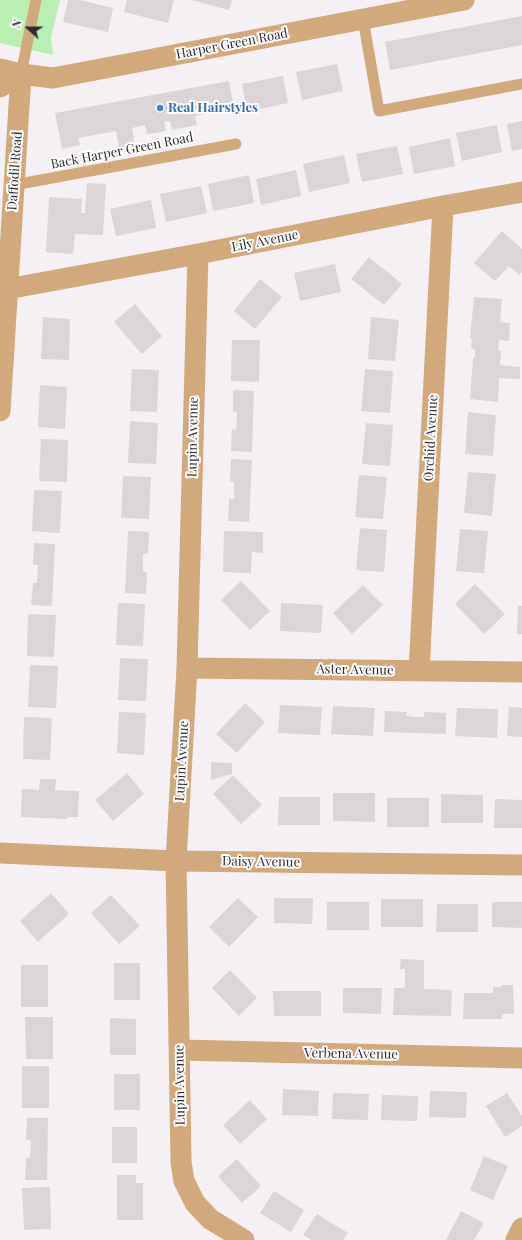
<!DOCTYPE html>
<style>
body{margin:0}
#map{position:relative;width:522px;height:1240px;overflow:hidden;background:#f4f0f4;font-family:"Playfair Display",serif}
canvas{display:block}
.north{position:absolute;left:8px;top:8px;width:40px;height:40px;-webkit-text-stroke:3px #fff;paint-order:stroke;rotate:291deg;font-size:11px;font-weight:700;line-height:16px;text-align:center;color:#2d2b2d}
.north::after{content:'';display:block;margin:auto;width:14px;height:18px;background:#2d2b2d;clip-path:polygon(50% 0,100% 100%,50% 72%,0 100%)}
</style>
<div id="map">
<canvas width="522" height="1240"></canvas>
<div class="north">N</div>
</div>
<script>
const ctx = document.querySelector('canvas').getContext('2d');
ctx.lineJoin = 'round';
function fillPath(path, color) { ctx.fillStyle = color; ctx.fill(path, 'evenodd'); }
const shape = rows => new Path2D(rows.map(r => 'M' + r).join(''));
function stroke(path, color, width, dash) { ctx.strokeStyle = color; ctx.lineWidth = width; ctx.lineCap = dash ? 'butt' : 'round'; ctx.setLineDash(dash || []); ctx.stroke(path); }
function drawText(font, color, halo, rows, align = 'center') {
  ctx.font = font + ' "Playfair Display",serif'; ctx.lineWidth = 4; ctx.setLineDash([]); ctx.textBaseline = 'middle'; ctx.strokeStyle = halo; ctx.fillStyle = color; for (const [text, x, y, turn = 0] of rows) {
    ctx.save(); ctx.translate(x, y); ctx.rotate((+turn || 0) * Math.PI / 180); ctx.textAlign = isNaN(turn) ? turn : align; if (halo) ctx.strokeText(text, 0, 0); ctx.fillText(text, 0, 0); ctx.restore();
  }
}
fillPath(shape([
 [0,0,60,0,51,37,53,55,0,43]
]), '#b9efb3');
fillPath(shape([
 [68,0,80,0,113,8,108,32,63,22],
 [127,0,174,0,168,23,124,12],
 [191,0,232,0,229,10],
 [522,16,522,45,390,70,385,42],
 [337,64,343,91,302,100,296,72],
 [283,76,288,103,247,112,242,84],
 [229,81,234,109,195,116,197,125,172,130,170,121,164,122,166,131,156,133,147,134,145,125,132,128,135,145,119,148,116,131,78,138,80,145,62,149,55,113],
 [522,121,522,149,512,151,507,124],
 [497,125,502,152,462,161,456,133],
 [450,138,455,166,414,174,409,147],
 [397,146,403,174,362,182,356,154],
 [344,155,350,183,309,192,303,164],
 [296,170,301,196,261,205,256,179],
 [249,175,254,203,213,211,208,184],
 [87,183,106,184,103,235,75,234,73,254,46,252,49,197,82,199,81,213,85,213],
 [201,186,207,213,166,222,160,194],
 [151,200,156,228,116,236,110,209],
 [502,231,522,249,522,272,519,275,509,266,495,281,474,263],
 [369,257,402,284,384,305,351,279],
 [335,264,341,292,300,301,294,273],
 [260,279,282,297,255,329,234,311],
 [474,297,502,299,500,322,510,323,509,341,499,340,498,351,501,351,500,365,520,367,520,379,499,378,498,402,470,399,473,358,475,358,475,349,471,349,472,339,470,339],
 [135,304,162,336,142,354,114,322],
 [43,317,70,319,69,360,41,359],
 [371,317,399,320,395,361,368,359],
 [232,340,260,340,259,382,231,381],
 [132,369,159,370,157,412,130,411],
 [365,369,393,371,390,413,361,411],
 [40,385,67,387,65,429,38,427],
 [233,390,254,391,252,452,231,451,232,429,236,430,237,412,233,412],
 [468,412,496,415,493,456,465,454],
 [130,421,158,423,156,464,128,463],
 [366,423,393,425,390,466,362,464],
 [41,439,68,440,67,482,39,481],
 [231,459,252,460,249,522,228,521,229,499,234,499,234,482,230,481],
 [468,472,496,474,492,516,464,513],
 [359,475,387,477,383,519,355,517],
 [123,476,151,477,149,519,121,518],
 [34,490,62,491,60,533,32,531],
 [360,528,387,530,384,572,356,570],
 [460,529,488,531,484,573,456,571],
 [128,531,149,532,148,554,143,554,143,572,147,572,146,594,125,593],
 [224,531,263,532,263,553,252,552,251,573,223,572],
 [34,543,55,544,52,606,31,605,33,583,37,583,38,565,33,565],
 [241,581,270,611,250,630,221,600],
 [475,584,505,614,484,634,455,604],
 [363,585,383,605,352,634,333,613],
 [118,603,145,604,143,646,116,645],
 [281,603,323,605,321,633,280,631],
 [518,606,522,606,522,634,517,634],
 [28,614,56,615,54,657,27,656],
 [120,658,148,659,146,701,118,700],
 [30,665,58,666,56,708,28,707],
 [245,703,265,722,237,753,216,734],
 [280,705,322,707,320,735,278,733],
 [333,706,375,708,373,736,331,734],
 [509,707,522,708,522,737,507,736],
 [457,708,498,709,497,738,455,736],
 [385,711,407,712,406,716,415,717,424,717,424,712,446,713,446,734,384,732],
 [119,712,146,713,144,755,117,753],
 [24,717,52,718,50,760,23,759],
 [211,762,232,763,232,774,211,780],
 [127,773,144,794,113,821,95,800],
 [233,775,262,805,241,824,213,794],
 [40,779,56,779,55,790,79,791,78,817,67,817,67,819,21,817,22,789,39,790],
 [333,793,375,793,375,822,333,821],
 [441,794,483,795,483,823,441,823],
 [279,797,320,797,320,825,278,825],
 [387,798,429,798,429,827,387,827],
 [495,799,522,800,522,828,494,828],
 [51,893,69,914,38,942,20,921],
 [111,895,140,926,119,944,91,913],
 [238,898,258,917,229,947,209,927],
 [274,898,313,898,312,924,274,923],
 [381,899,423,899,423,927,381,927],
 [327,902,369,902,369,930,327,930],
 [492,902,522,902,522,928,492,927],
 [437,904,478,904,478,932,436,932],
 [401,959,424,960,424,989,452,990,451,1016,393,1015,394,988,405,988,405,969,400,969],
 [114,963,140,963,140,1000,114,1000],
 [21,965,48,965,48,1007,21,1007],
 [230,970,257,998,239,1016,212,988],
 [501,985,513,985,514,1014,502,1014,502,1019,463,1019,464,993,493,993,493,987,501,987],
 [343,988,382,988,381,1014,343,1013],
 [273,991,321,991,321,1016,274,1016],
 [25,1017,53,1017,53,1059,26,1059],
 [110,1018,136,1019,136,1055,110,1055],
 [22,1066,49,1066,49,1108,22,1108],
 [114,1074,140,1074,140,1110,114,1110],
 [283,1089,319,1091,318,1116,282,1115],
 [430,1091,467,1092,466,1118,429,1117],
 [333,1093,369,1094,368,1120,332,1119],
 [507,1093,522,1116,522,1126,505,1137,486,1106],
 [382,1095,418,1096,417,1121,381,1120],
 [250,1100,267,1119,240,1144,223,1125],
 [27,1118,48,1118,47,1180,25,1180,26,1158,30,1158,31,1140,26,1140],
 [112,1127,137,1127,137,1163,112,1163],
 [484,1156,508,1166,493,1200,470,1190],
 [237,1159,261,1186,242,1203,218,1176],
 [117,1175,136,1175,136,1183,143,1183,143,1220,117,1220],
 [50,1187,51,1229,24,1230,22,1188],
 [274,1191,304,1210,291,1232,260,1213],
 [461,1211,484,1223,474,1240,446,1240],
 [317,1214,348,1233,343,1240,311,1240,303,1235]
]), '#dbd5d7');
stroke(shape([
 [363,19,379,111,522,84],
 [21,74,36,0],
 [14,185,236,144]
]), '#d2a97c', 11);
stroke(shape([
 [0,69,21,74,53,78,464,0],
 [0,87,21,74],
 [198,254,187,668,176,861,181,1162,184,1181,195,1203,210,1219,244,1240],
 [7,289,198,254,443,206,522,192],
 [0,411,21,74],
 [187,668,522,672],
 [419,671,443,206],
 [0,853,176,861,522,865],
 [180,1050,522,1058],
 [516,1240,522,1228]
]), '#d2a97c', 21);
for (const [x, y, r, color] of [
 [160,108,4,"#3f7fe0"]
]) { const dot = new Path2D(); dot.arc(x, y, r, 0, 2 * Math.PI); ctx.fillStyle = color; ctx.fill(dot); stroke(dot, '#fff', 1.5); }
drawText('13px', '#2d2b2d', '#fff', [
 ["Harper Green Road",232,44,-11],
 ["Back Harper Green Road",122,151,-11],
 ["Daffodil Road",15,171,-86],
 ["Lily Avenue",265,241,-11],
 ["Lupin Avenue",193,437,-89],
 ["Orchid Avenue",431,438,-87],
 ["Aster Avenue",355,670,1],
 ["Lupin Avenue",182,761,-87],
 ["Daisy Avenue",261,862,1],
 ["Verbena Avenue",351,1054,1],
 ["Lupin Avenue",180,1085,-91]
]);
drawText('bold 13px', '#366cbe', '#fff', [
 ["Real Hairstyles",168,108]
], 'left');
</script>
